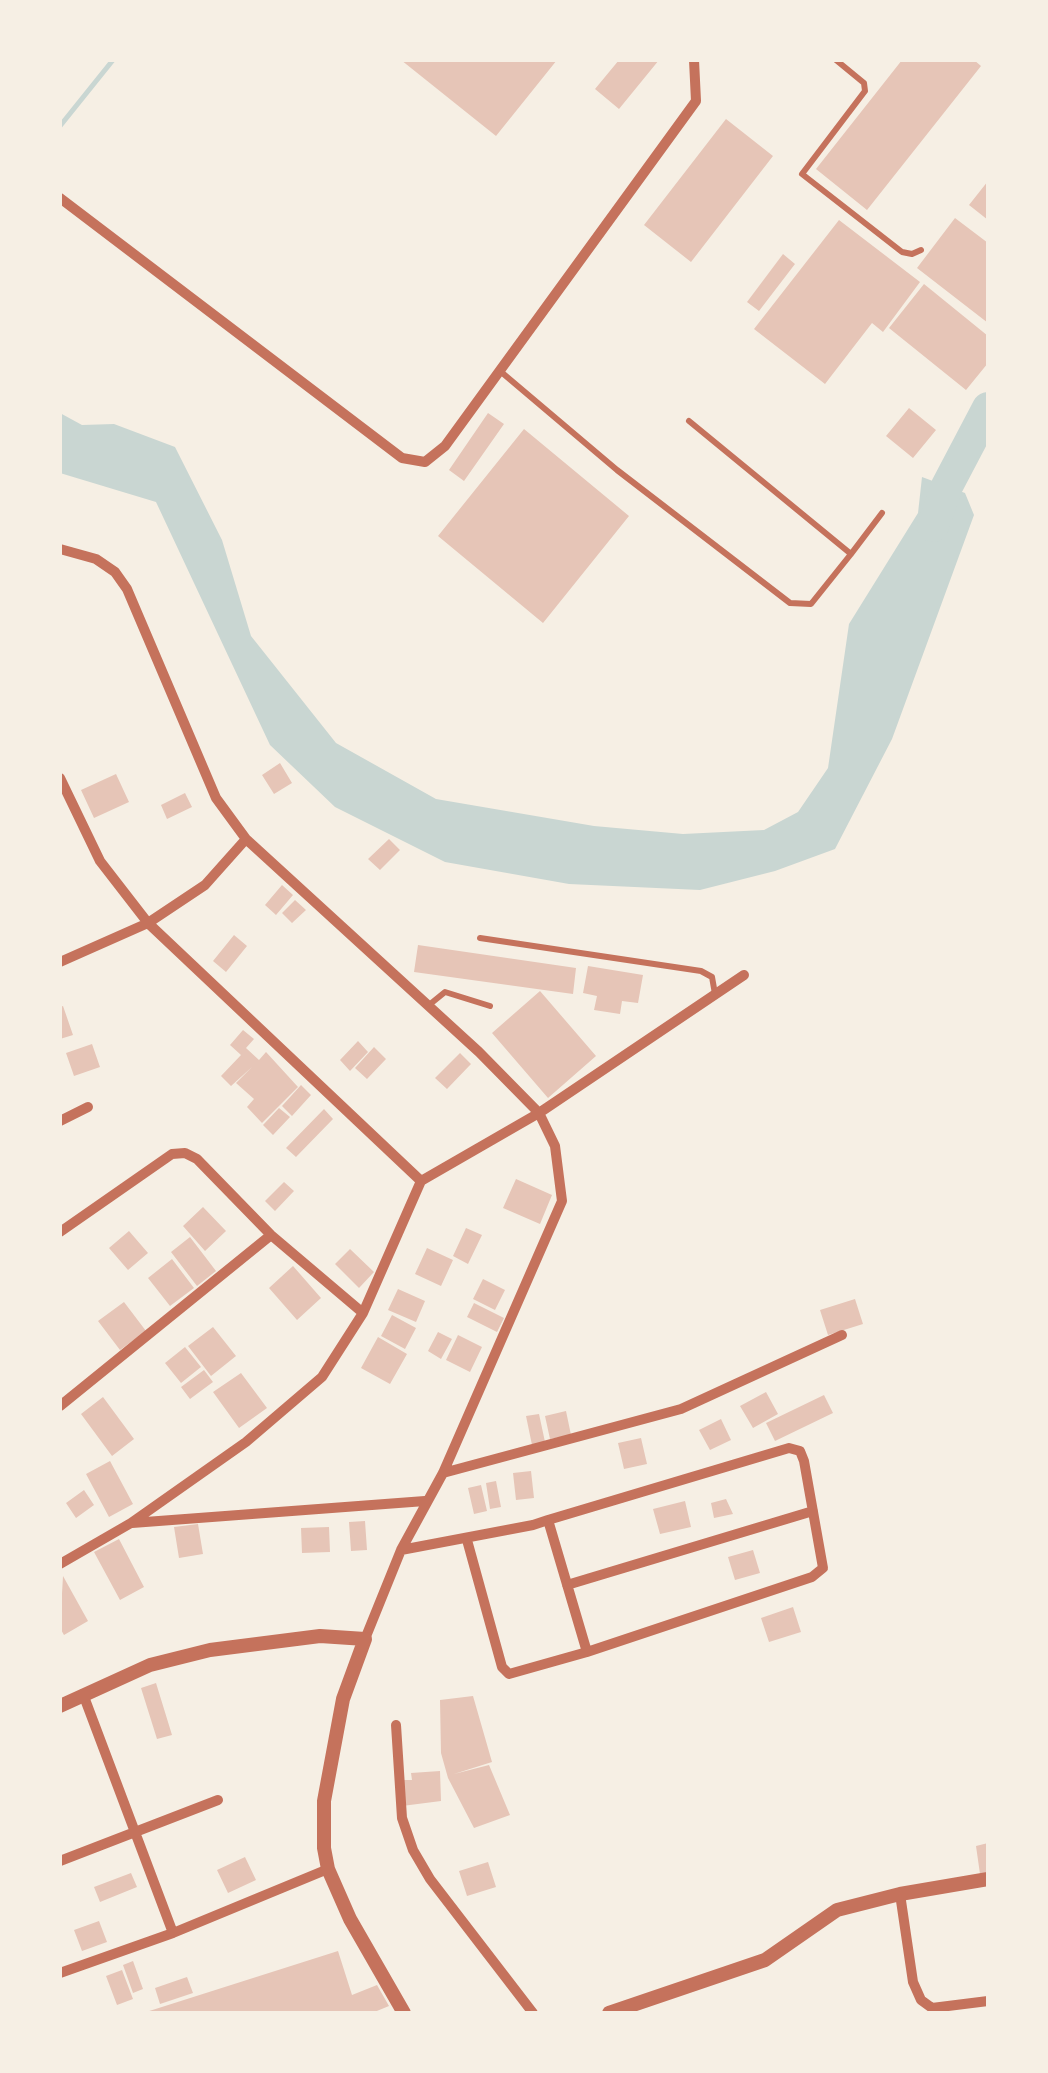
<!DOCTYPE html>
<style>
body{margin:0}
#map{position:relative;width:1048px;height:2073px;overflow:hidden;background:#f6efe4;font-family:Spectral,serif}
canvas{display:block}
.frame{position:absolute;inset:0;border:62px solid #f6efe4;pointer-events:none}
</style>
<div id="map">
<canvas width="1048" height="2073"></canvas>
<div class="frame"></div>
</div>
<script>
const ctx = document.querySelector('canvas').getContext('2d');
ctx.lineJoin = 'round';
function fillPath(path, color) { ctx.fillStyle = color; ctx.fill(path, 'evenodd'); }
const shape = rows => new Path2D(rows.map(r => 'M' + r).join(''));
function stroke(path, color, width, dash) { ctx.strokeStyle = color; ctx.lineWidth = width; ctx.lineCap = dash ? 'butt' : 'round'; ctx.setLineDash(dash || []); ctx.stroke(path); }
fillPath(shape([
 [60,413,82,425,114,424,175,447,222,540,251,636,336,743,436,799,594,826,683,834,764,830,798,812,828,768,849,624,918,513,922,477,965,493,974,515,892,739,835,849,775,871,700,890,569,884,445,862,335,807,270,745,156,502,60,473]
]), '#c9d6d2');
stroke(shape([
 [60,126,113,60]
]), '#c9d6d2', 5);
stroke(shape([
 [933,526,947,486,988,408]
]), '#c9d6d2', 32);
fillPath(shape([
 [401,60,557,60,496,136],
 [619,60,659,60,619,109,595,89],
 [902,60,974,60,981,66,867,210,816,169],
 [726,119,773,156,691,262,644,225],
 [988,181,988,220,969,205],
 [955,218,988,243,988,323,917,268],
 [839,220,920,282,883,332,872,323,825,384,754,329],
 [783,254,795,264,759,311,747,302],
 [924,284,988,336,988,363,966,390,889,328],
 [909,408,936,430,913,458,886,436],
 [488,413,504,424,464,481,449,470],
 [524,429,629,516,543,623,438,536],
 [280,763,292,783,274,794,262,775],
 [116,774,129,802,94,818,81,790],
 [185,793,192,807,167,819,161,805],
 [389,839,400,850,380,870,368,859],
 [282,885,293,895,276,915,265,905],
 [295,900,306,910,292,923,282,913],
 [234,935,247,946,226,972,213,961],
 [418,945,576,968,573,994,414,972],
 [588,966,643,975,638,1003,622,1001,620,1014,594,1010,597,996,583,993],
 [540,991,596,1056,548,1098,492,1033],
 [63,1006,73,1035,60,1039,60,1007],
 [243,1030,254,1039,246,1048,259,1060,266,1052,298,1087,262,1123,247,1107,254,1099,236,1083,252,1067,231,1086,221,1076,241,1055,230,1045],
 [358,1041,368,1052,350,1071,340,1060],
 [92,1044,100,1067,74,1076,66,1053],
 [374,1047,386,1059,367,1079,355,1068],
 [460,1053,471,1064,447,1089,435,1078],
 [301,1085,311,1095,292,1116,282,1106],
 [279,1108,290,1117,273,1135,263,1125],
 [324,1109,333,1119,296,1157,286,1148],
 [516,1179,552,1195,540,1224,503,1208],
 [284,1182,294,1191,275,1211,265,1201],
 [203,1207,226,1231,205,1251,183,1226],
 [466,1228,482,1235,468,1264,453,1256],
 [129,1231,148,1253,128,1270,109,1248],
 [190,1237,216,1271,197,1286,171,1252],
 [427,1248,453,1260,441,1286,415,1274],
 [350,1249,374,1272,359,1288,335,1264],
 [172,1259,194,1288,170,1306,148,1278],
 [293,1266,321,1298,297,1320,269,1288],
 [483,1279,505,1290,495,1310,473,1299],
 [398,1289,425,1301,416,1322,388,1310],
 [855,1299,863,1324,828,1335,820,1310],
 [124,1302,146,1331,120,1350,98,1321],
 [474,1303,504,1318,497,1332,467,1317],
 [392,1315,416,1328,405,1349,381,1336],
 [213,1327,236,1356,211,1376,188,1346],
 [438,1332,452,1339,441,1359,428,1351],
 [458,1335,482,1347,470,1372,446,1360],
 [378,1337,407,1354,390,1384,361,1368],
 [185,1347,201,1367,181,1383,165,1363],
 [204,1370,213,1382,190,1399,181,1387],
 [241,1373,267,1408,239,1428,213,1392],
 [766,1392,778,1414,753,1428,740,1406],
 [824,1395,833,1413,775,1441,766,1423],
 [103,1397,134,1439,112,1456,81,1414],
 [566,1411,571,1435,550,1439,545,1416],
 [539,1414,545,1442,532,1445,526,1416],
 [721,1419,731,1440,710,1450,699,1430],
 [641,1438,647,1464,624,1469,618,1443],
 [110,1461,133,1504,109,1517,86,1474],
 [531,1471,534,1498,516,1500,513,1473],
 [496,1481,501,1507,490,1509,486,1483],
 [481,1485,487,1511,474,1514,468,1488],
 [84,1490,94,1505,76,1518,66,1503],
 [726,1499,733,1514,714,1518,711,1503],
 [685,1501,691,1527,660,1534,653,1509],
 [365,1521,367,1550,351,1551,349,1522],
 [198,1524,203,1554,179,1558,174,1527],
 [329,1527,330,1552,302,1553,301,1528],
 [119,1539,144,1587,120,1600,94,1552],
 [753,1550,760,1573,735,1580,728,1557],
 [63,1576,88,1621,64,1635,60,1628],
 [793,1607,801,1632,769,1642,761,1618],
 [156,1683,172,1735,157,1739,141,1688],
 [473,1696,492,1762,454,1774,489,1765,510,1815,474,1828,448,1778,441,1753,440,1700],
 [440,1771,441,1801,402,1806,401,1780,412,1780,411,1773],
 [988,1843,988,1873,980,1874,976,1846],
 [245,1857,256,1880,228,1893,217,1870],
 [488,1862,496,1887,467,1896,459,1871],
 [131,1873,137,1887,100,1902,94,1887],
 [99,1921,107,1942,82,1951,74,1930],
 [338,1951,352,1995,377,1985,389,2006,372,2013,143,2013],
 [133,1961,143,1989,133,1993,123,1965],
 [122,1970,133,1999,117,2005,106,1976],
 [187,1977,193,1993,160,2004,155,1988]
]), '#e6c5b7');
stroke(shape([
 [836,60,864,83,865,91,802,174,902,252,912,254,921,250],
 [500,371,617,470,790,603,811,604,851,554],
 [689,421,851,554,882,513],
 [480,938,701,971,712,977,715,994],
 [429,1005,445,992,490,1006]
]), '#c5725c', 6);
stroke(shape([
 [60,198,402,458,425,462,445,446,696,101,694,60],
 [60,549,96,559,115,572,127,589,216,798,246,839,479,1052,539,1113,555,1146,562,1201,443,1473,401,1550,365,1639],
 [60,778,100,861,148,923,421,1181],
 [60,962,148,923,205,885,246,839],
 [60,1121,88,1107],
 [421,1181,539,1113,744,975],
 [60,1232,172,1154,185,1153,197,1159,271,1235,363,1313],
 [60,1406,271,1235],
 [443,1473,681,1409,842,1335],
 [132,1523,425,1501],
 [467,1540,502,1667,509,1674,587,1652],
 [401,1550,533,1525,548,1520,789,1448,800,1451,804,1461,823,1568,812,1577,587,1652,548,1520],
 [60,1564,131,1523,246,1442,322,1377,363,1313,421,1181],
 [567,1585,813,1511],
 [83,1694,173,1933],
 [396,1725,402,1818,413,1850,430,1879,533,2013],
 [60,1861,218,1800],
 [900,1894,913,1982,921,2000,932,2008,988,2001],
 [60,1973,173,1933,328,1869]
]), '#c5725c', 10);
stroke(shape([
 [60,1706,150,1665,210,1650,320,1636,365,1639,343,1699,324,1801,324,1848,328,1869,350,1919,404,2013],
 [609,2013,765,1960,837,1910,900,1894,988,1879]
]), '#c5725c', 14);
</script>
